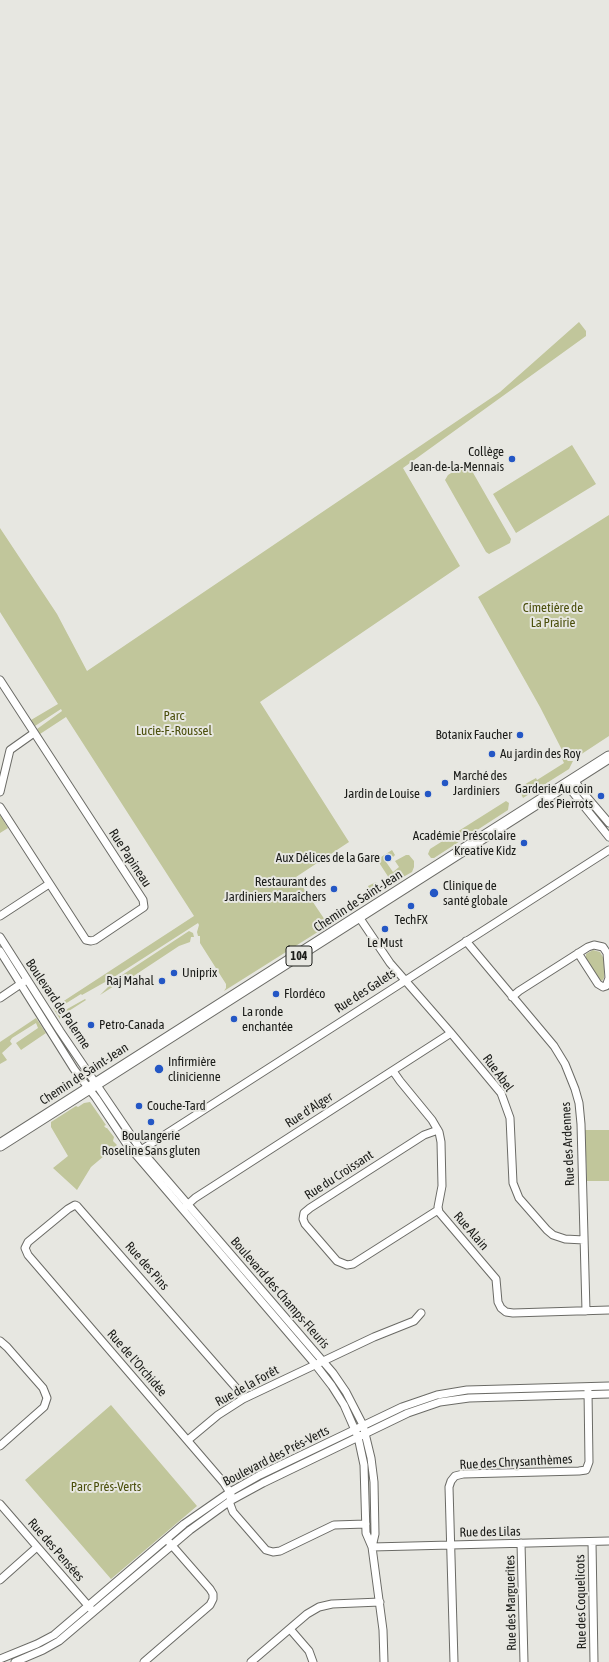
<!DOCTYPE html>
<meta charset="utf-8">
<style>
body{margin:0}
canvas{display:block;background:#e7e7e1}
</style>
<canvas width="609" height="1662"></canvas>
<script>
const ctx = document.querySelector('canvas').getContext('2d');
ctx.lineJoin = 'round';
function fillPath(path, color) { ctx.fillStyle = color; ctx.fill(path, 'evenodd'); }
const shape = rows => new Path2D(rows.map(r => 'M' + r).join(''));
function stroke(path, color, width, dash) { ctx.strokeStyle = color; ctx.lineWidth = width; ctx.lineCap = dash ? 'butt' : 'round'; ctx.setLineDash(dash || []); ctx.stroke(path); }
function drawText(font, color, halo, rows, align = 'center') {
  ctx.font = font + ' "Asap Condensed",sans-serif'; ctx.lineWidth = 4; ctx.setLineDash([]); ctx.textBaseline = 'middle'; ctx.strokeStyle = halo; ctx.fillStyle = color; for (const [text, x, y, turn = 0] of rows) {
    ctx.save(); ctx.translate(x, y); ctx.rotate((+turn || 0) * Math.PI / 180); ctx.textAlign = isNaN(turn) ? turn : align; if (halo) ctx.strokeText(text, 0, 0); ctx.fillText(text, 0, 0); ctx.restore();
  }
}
fillPath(shape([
 [579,322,586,331,586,336,403,468,460,566,260,702,349,842,296,877,325,920,346,906,349,910,348,913,224,991,226,988,226,984,200,943,200,936,198,936,197,932,199,925,198,923,114,977,82,995,81,994,57,1009,60,1013,85,999,86,1000,61,1016,60,1019,53,1008,194,916,66,717,40,734,37,729,62,711,61,709,35,726,31,720,58,704,0,612,0,528,57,614,87,671,500,392],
 [572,445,596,484,516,533,493,494],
 [465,464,468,464,511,539,510,543,489,554,486,552,445,480,448,475],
 [609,515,609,736,580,755,570,758,562,750,540,707,478,597],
 [559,752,568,761,573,761,569,769,523,798,519,789,520,787,536,778,537,780,564,763],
 [506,801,509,803,508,810,434,858,431,858,428,854,430,849],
 [0,815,8,828,0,833],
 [392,850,395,855,393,857,391,854,384,859,393,872,399,867,395,861,406,855,409,855,414,861,414,867,412,872,396,881,389,878,378,861,378,859],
 [376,882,380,889,379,893,363,903,358,905,356,900,370,891,368,886],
 [189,931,193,933,194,937,191,937,190,942,179,946,123,983,122,981,100,995,116,979],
 [593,950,600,952,604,959,604,978,602,981,599,979,586,959,586,954],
 [36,1018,46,1033,21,1050,16,1043,38,1028,36,1023,12,1038,10,1041,12,1044,2,1053,7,1060,0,1064,0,1042],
 [90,1102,106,1125,104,1126,106,1128,107,1128,114,1137,113,1141,117,1145,91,1167,77,1190,53,1168,68,1156,51,1127,51,1122,76,1106,78,1107,84,1103],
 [585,1130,609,1130,609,1181,587,1181],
 [111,1405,197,1506,111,1579,25,1480]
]), '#c1c69b');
const minor = shape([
 [0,680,143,900,144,907,95,940,91,941,86,940,0,807],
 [574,779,580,789,609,823],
 [566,784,609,837],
 [0,792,10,750,34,733],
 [0,916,49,884],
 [359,917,390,963,451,1033,501,1093,510,1118,513,1183,519,1198,547,1230,553,1235,565,1239,584,1240],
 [0,937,60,1031,141,1150,333,1373,346,1392,363,1425,371,1458,374,1482,375,1534,372,1547],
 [466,941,554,1046,565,1064,575,1089,579,1103,581,1124,586,1311],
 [0,951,74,1069,96,1098,126,1143,315,1364,332,1386,344,1405,358,1437,364,1465,366,1533,372,1547,383,1630,384,1662],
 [512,997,519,991,588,947,594,945,603,947,607,953,609,978,606,986,603,987,598,984,578,953],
 [0,998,25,981],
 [393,1071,400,1081,432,1120,439,1132,441,1142,442,1186,438,1207,439,1212,496,1279,498,1302,501,1308,506,1312,513,1313,609,1310],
 [138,1152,609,850],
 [185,1207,195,1198,451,1033],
 [438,1210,353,1264,347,1265,337,1261,305,1224,303,1219,304,1213,310,1208,424,1135,438,1130],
 [0,1341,7,1347,43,1388,47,1398,44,1407,0,1446],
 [243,1399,238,1390,77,1206,75,1205,68,1209,28,1242,25,1248,28,1255,224,1483,231,1494,230,1504,233,1512,266,1550,273,1552,280,1551,334,1525,366,1524],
 [188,1440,218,1415,243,1399,374,1337,414,1321,421,1313],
 [0,1504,91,1609],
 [592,1542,594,1662],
 [521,1543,524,1662],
 [372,1547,609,1541],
 [0,1580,37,1547],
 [290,1629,309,1651,313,1662],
 [0,1659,37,1644,54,1635,184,1524,230,1492,260,1475,402,1407,437,1395,467,1390,609,1386],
 [15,1662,43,1650,59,1641,190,1530,230,1501,263,1483,408,1413,440,1402,469,1398,609,1394],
 [144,1662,210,1605,213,1599,213,1594,210,1589,169,1542],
 [251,1662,307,1614,319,1607,332,1604,380,1602],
 [454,1662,449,1487,451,1481,455,1476,463,1474,579,1471,586,1470,589,1462,588,1391]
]);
const primary = shape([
 [0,1145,609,757]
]);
stroke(minor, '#6b6b66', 9);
stroke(primary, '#6b6b66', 13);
stroke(minor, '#fff', 7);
stroke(primary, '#fff', 11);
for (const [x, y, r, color] of [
 [512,459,4,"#2457c5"],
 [520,735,4,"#2457c5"],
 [492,754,4,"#2457c5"],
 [445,783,4,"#2457c5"],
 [428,794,4,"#2457c5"],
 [601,796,4,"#2457c5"],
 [524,843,4,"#2457c5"],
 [388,858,4,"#2457c5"],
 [334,889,4,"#2457c5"],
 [434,893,5,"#2457c5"],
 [411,906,4,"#2457c5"],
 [385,929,4,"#2457c5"],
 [174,973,4,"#2457c5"],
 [162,981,4,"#2457c5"],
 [276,994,4,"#2457c5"],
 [234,1019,4,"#2457c5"],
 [91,1025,4,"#2457c5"],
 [159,1069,5,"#2457c5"],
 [139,1106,4,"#2457c5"],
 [151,1122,4,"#2457c5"]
]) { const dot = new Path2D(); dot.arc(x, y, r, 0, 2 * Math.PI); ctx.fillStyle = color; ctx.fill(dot); stroke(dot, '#e7e7e1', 1.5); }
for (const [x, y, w] of [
 [299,956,26]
]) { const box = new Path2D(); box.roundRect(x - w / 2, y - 10, w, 20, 3); ctx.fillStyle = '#e7e7e1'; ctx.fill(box); stroke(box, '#1b1c19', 1); }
drawText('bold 12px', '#1b1c19', null, [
 ["104",299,956]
]);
drawText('13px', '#1b1c19', '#e7e7e1', [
 ["Collège",504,452,"right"],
 ["Jean-de-la-Mennais",504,467,"right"],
 ["Botanix Faucher",512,735,"right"],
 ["Au jardin des Roy",500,754],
 ["Marché des",453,776],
 ["Jardiniers",453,791],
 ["Garderie Au coin",593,789,"right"],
 ["des Pierrots",593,804,"right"],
 ["Jardin de Louise",420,794,"right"],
 ["Académie Préscolaire",516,836,"right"],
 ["Kreative Kidz",516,851,"right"],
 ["Aux Délices de la Gare",380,858,"right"],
 ["Restaurant des",326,882,"right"],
 ["Jardiniers Maraîchers",326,897,"right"],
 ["Clinique de",443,886],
 ["santé globale",443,901],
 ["TechFX",411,920,"center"],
 ["Le Must",385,943,"center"],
 ["Uniprix",182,973],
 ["Raj Mahal",154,981,"right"],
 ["Flordéco",284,994],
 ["La ronde",242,1012],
 ["enchantée",242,1027],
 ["Petro-Canada",99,1025],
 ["Infirmière",168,1062],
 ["clinicienne",168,1077],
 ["Couche-Tard",147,1106],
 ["Boulangerie",151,1136,"center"],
 ["Roseline Sans gluten",151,1151,"center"]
], 'left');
drawText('13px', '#4b4f0c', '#e7e7e1', [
 ["Cimetière de",553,608],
 ["La Prairie",553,623],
 ["Parc",174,716],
 ["Lucie-F.-Roussel",174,731],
 ["Parc Prés-Verts",106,1487]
]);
drawText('13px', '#1b1c19', '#e7e7e1', [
 ["Rue Papineau",130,858,57],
 ["Chemin de Saint-Jean",358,901,-33],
 ["Rue des Galets",365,991,-33],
 ["Boulevard de Palerme",58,1004,56],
 ["Rue Abel",498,1073,54],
 ["Chemin de Saint-Jean",84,1074,-33],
 ["Rue d'Alger",309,1110,-33],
 ["Rue des Ardennes",568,1144,-93],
 ["Rue du Croissant",339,1175,-33],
 ["Rue Alain",471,1231,49],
 ["Rue des Pins",147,1266,49],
 ["Boulevard des Champs-Fleuris",280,1293,49],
 ["Rue de l'Orchidée",137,1363,49],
 ["Rue de la Forêt",247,1386,-29],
 ["Boulevard des Prés-Verts",276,1456,-27],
 ["Rue des Chrysanthèmes",516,1462,-3],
 ["Rue des Lilas",490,1532,-1],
 ["Rue des Pensées",56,1550,49],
 ["Rue des Coquelicots",581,1602,-91],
 ["Rue des Marguerites",511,1603,-91]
]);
</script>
